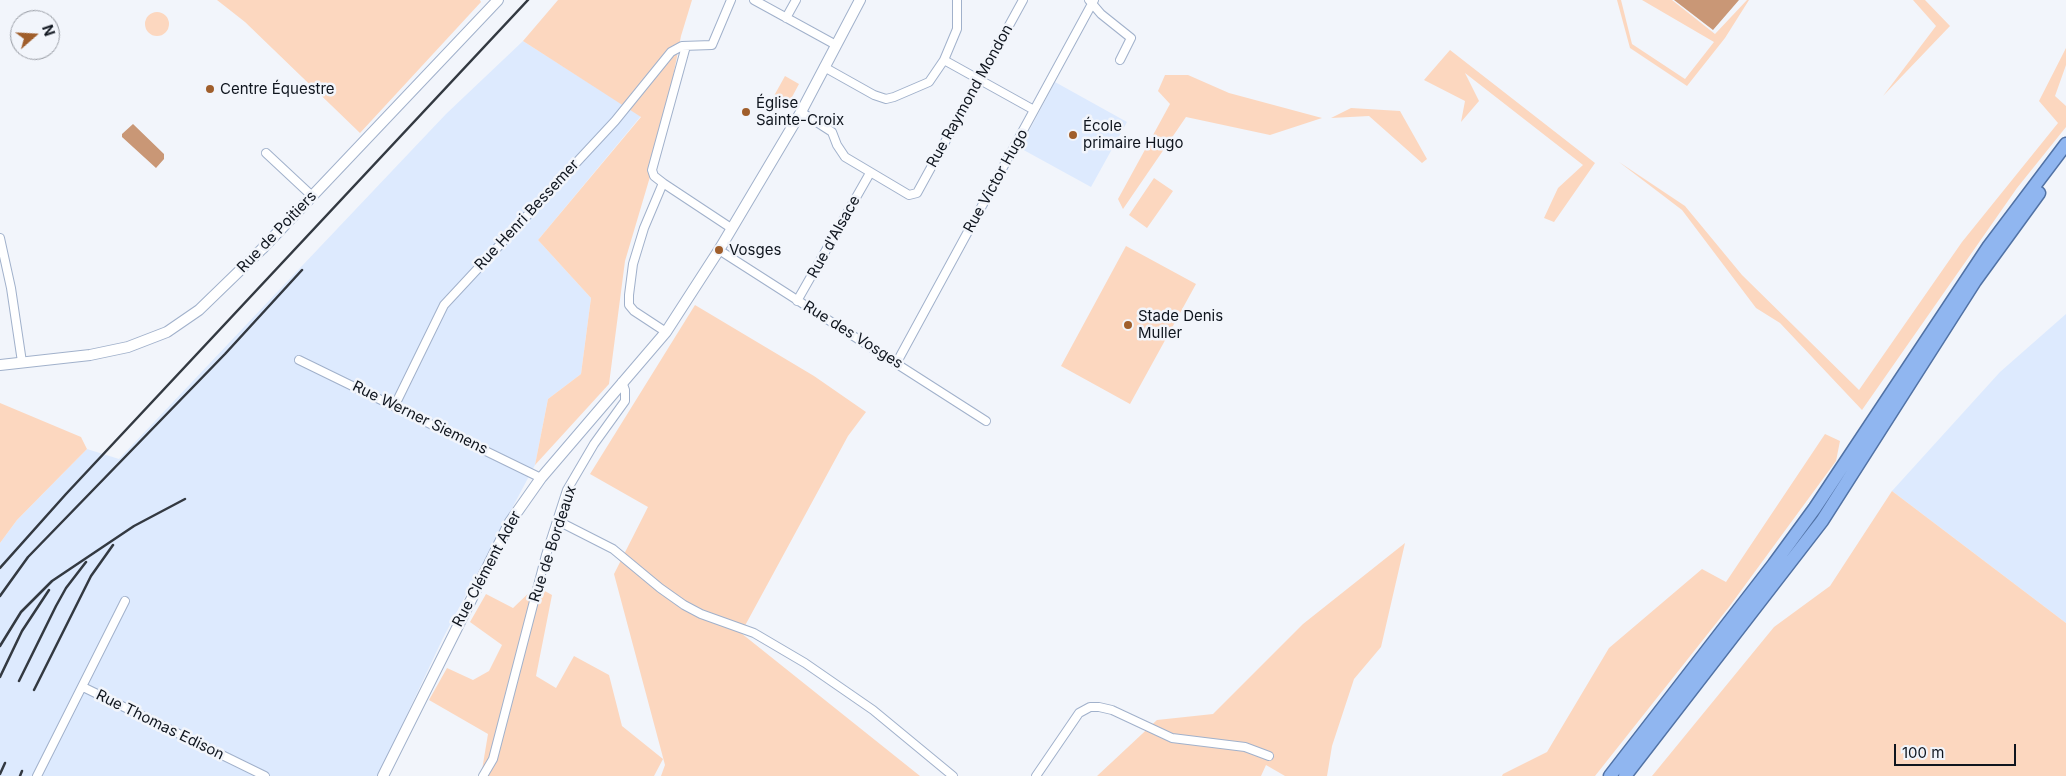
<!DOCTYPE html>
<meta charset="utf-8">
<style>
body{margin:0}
#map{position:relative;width:2066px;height:776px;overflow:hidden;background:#f2f5fb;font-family:Inter,sans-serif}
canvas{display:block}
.north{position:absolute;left:10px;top:10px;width:50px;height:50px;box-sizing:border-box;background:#f2f5fb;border:1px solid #979ba3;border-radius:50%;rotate:71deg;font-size:14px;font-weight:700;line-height:20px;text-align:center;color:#0f151e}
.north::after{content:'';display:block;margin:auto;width:18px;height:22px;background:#a05e2b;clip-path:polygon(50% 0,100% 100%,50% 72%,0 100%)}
.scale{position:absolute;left:1894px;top:744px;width:122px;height:22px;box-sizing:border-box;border:2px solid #0f151e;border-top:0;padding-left:6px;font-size:15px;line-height:18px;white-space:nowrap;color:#0f151e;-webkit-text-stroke:4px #f2f5fb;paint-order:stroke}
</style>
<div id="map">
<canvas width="2066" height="776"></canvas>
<div class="north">N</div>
<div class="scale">100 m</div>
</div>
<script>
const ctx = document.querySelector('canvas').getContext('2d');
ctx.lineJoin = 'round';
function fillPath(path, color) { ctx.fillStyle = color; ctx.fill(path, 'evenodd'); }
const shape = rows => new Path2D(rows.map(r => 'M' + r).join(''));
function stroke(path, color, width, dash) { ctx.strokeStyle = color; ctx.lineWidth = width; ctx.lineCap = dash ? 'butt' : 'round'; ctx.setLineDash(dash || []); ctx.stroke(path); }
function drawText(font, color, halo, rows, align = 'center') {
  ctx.font = font + ' Inter,sans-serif'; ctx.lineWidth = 5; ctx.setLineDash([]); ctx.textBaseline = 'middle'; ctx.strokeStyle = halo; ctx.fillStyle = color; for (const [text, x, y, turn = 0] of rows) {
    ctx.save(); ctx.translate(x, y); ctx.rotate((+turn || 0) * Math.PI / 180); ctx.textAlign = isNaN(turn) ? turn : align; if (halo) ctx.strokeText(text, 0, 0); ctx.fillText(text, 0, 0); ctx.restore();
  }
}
fillPath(shape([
 [523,41,641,116,538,240,591,298,581,374,548,399,535,465,443,638,378,776,0,776,0,543,17,520,87,449,119,459,446,114],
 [1055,82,1127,122,1091,187,1020,148],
 [2066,314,2066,623,1892,491,2000,372]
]), '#ddeafe');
fillPath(shape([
 [217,0,480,0,481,2,360,133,245,22],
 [558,0,692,0,681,36,660,143,625,261,609,384,535,465,548,399,581,374,591,298,538,240,641,117,523,41],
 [1617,0,1621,0,1632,44,1685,79,1714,42,1642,0,1672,0,1715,34,1747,0,1749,0,1725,38,1687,86,1630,48],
 [1913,0,1925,0,1950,26,1883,96,1936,26],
 '145 24a12 12 0 1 1 24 0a12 12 0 1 1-24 0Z',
 [2066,48,2066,65,2055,96,2066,106,2066,127,2017,188,1862,410,1780,323,1756,308,1682,210,1619,162,1685,206,1742,275,1859,390,1962,242,2058,123,2039,101],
 [1450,50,1595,163,1554,222,1544,218,1558,188,1583,165,1465,73,1479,101,1461,122,1465,101,1424,80],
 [1165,75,1188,75,1229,93,1322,118,1270,135,1186,117,1123,209,1118,199,1170,104,1158,91],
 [785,76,799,84,792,97,779,108,770,103],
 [1351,108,1400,111,1427,159,1422,163,1369,116,1331,118],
 [1154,178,1173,191,1147,228,1129,215],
 [1126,246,1196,284,1130,404,1061,366],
 [695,305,814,376,866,412,848,436,741,633,920,776,661,776,665,765,614,574,648,507,590,474],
 [0,403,81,437,87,449,17,520,0,543],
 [1825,434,1840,441,1836,461,1729,607,1595,776,1502,776,1503,774,1547,752,1609,648,1702,569,1726,582],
 [1892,491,2066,623,2066,776,1652,776,1774,627,1830,586],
 [1405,543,1381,647,1354,679,1332,746,1327,776,1285,776,1266,765,1261,776,1097,776,1157,720,1213,714,1303,624],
 [536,586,552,595,536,676,556,688,574,656,609,675,622,726,663,759,654,776,481,776,488,734,429,700,447,668,473,680,489,671,502,645,470,622,486,594,513,608]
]), '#fcd7bf');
fillPath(shape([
 [1674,0,1739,0,1713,30],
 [133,124,164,154,164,159,156,168,122,137,122,134]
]), '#c99776');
const minor = shape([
 [754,0,836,45],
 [1089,0,1101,14,1131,38,1120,60],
 [786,18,796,0],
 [944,60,1034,110],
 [824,67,874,95,886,99,894,97,929,82,944,60,957,29,957,0],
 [801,112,832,132,837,145,845,157,909,195,917,193,1023,0],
 [266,153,311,195],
 [663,183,731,228],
 [0,238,11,288,22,362],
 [719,250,986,421],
 [797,301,870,173],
 [666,332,634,311,629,305,629,295,633,264,644,228,663,183,654,176,652,170,686,46],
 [299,360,541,478],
 [897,362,1094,0],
 [395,405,444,305,615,121,671,52,682,46,712,45,731,0],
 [558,521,613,549,660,588,684,605,701,614,754,633,805,663,873,710,953,776],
 [83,687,265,776],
 [37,776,125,601],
 [483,776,493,759,546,555,567,490,594,444,625,401,625,390,622,382],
 [1036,776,1079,713,1090,707,1099,707,1112,710,1172,738,1245,747,1269,756]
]);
const tertiary = shape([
 [0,365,90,355,128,347,167,332,199,310,262,249,498,0],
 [383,776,510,522,541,478,666,332,719,250,801,112,860,0]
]);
const trunk = shape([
 [1610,776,1774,564,1815,508,1989,246,2066,144],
 [1625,776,1822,521,1975,281,2039,193]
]);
stroke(minor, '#a1b1cb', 10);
stroke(tertiary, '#a1b1cb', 12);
stroke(trunk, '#5172a5', 15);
stroke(minor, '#fff', 8);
stroke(tertiary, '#fff', 10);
stroke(trunk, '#90b6f0', 12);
stroke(shape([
 [0,568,66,494,528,0],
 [0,596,28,557,225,354,302,270],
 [0,646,21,612,52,581,134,526,185,499],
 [0,677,22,631,49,590],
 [19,681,56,606,66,588,86,562],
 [34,690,91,576,113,545],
 [0,774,5,763],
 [20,776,22,771]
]), '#333941', 2.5);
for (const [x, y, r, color] of [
 [210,89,5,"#a05e2b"],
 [746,112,5,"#a05e2b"],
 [1073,135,5,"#a05e2b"],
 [719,250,5,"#a05e2b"],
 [1128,325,5,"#a05e2b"]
]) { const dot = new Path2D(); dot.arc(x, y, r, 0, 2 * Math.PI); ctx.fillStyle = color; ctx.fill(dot); stroke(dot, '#f2f5fb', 2); }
drawText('15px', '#0f151e', '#f2f5fb', [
 ["Centre Équestre",220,89],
 ["Église",756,103],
 ["Sainte-Croix",756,120],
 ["École",1083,126],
 ["primaire Hugo",1083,143],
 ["Vosges",729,250],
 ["Stade Denis",1138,316],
 ["Muller",1138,333]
], 'left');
drawText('15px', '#0f151e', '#f2f5fb', [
 ["Rue Raymond Mondon",970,96,-61],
 ["Rue Victor Hugo",996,181,-61],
 ["Rue Henri Bessemer",527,215,-47],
 ["Rue de Poitiers",277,232,-46],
 ["Rue d'Alsace",834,237,-61],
 ["Rue des Vosges",853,335,32],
 ["Rue Werner Siemens",420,418,26],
 ["Rue de Bordeaux",553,544,-72],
 ["Rue Clément Ader",487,569,-62],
 ["Rue Thomas Edison",160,725,26]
]);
</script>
